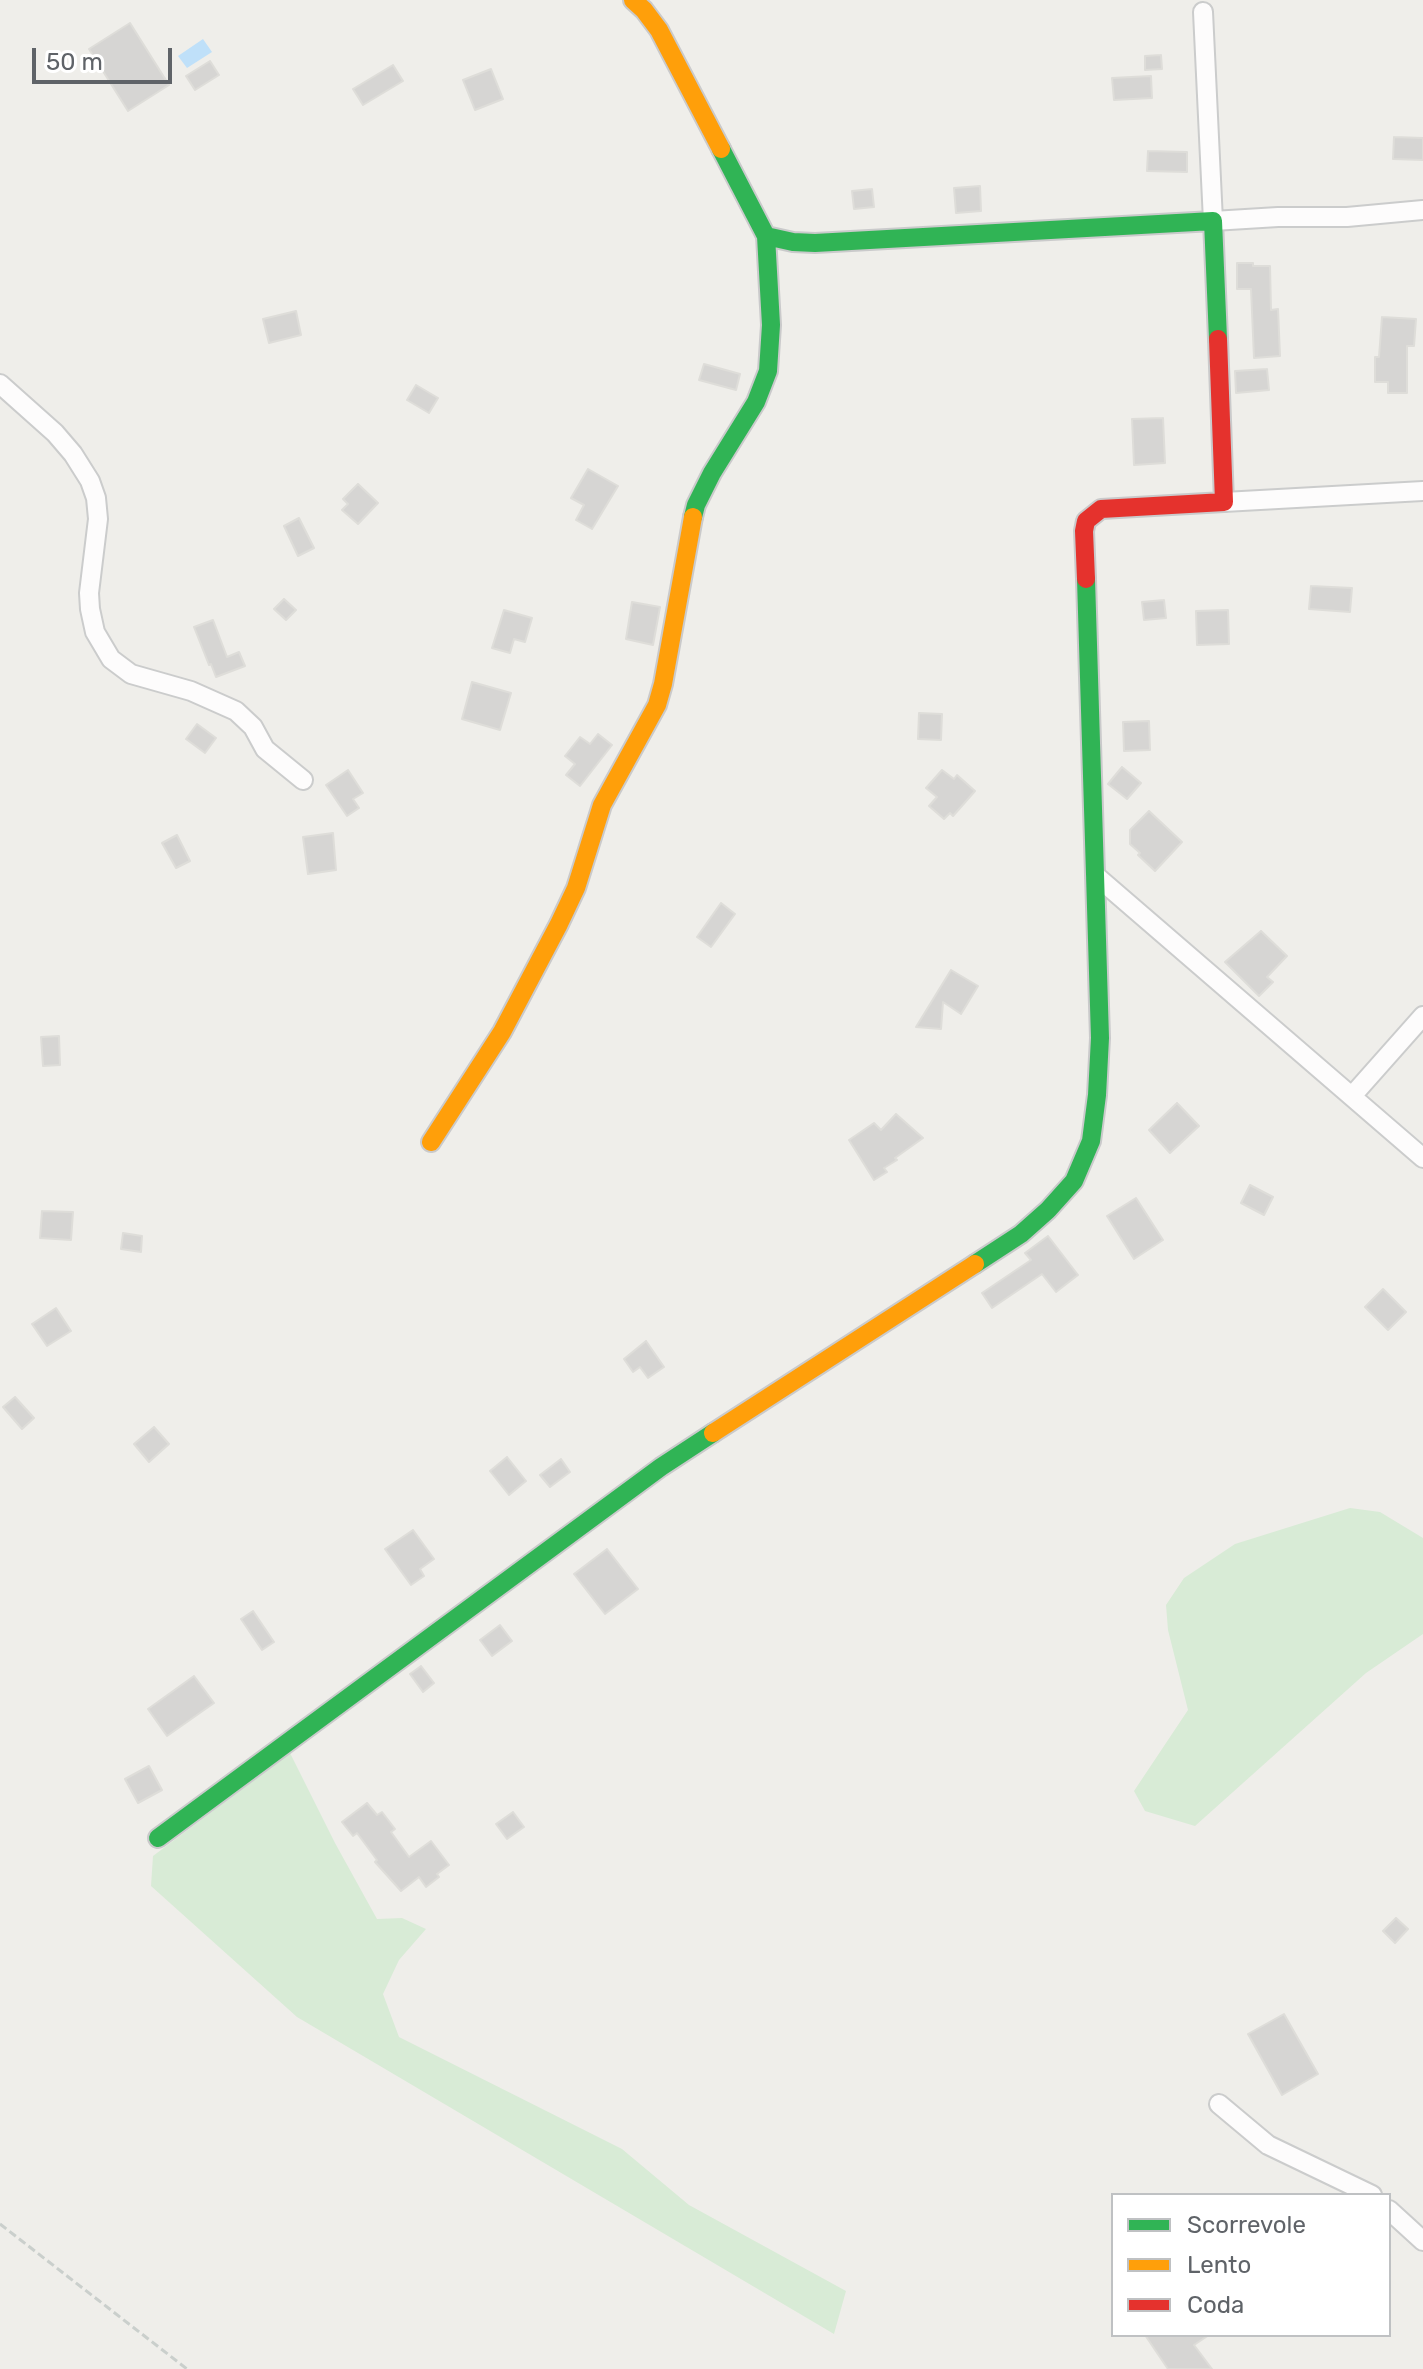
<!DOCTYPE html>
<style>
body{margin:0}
#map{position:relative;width:1423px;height:2369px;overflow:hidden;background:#efeeea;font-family:Rubik,sans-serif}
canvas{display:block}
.legend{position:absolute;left:1111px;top:2193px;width:280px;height:144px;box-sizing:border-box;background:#fff;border:2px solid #bfc1c3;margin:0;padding:10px 14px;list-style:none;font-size:24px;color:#5f6368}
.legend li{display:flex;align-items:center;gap:16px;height:40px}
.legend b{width:40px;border:2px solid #bfc1c3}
.scale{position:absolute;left:32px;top:48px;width:140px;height:36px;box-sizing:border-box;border:4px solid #5f6368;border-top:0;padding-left:10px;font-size:24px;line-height:28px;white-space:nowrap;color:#5f6368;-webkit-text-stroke:6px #fff;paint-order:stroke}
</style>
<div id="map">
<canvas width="1423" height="2369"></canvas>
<ul class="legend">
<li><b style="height:10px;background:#30b455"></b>Scorrevole</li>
<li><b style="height:10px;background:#ff9f0a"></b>Lento</li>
<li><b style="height:10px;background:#e5322d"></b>Coda</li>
</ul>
<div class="scale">50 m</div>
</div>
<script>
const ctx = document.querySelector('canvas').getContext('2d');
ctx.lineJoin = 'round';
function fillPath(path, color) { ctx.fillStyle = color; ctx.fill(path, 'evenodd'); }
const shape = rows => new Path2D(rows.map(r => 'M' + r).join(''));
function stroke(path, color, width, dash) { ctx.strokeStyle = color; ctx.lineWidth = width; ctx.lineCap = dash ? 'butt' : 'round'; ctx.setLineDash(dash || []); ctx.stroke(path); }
fillPath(shape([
 [1350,1508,1380,1512,1423,1538,1423,1634,1366,1673,1195,1826,1145,1811,1134,1791,1188,1710,1168,1630,1166,1605,1184,1578,1235,1544],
 [290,1753,335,1843,377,1919,402,1918,426,1929,399,1960,383,1994,399,2037,622,2149,689,2205,846,2291,834,2334,297,2017,151,1886,153,1856]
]), '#d8ebd6');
fillPath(shape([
 [203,39,212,52,187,68,178,56]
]), '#bfe0f9');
const building = shape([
 [130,23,169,85,128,111,89,49,130,23],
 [1161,55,1162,69,1145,70,1145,56,1161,55],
 [210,61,219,75,195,90,186,76,210,61],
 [393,65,403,81,363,105,353,89,393,65],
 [491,69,503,99,475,110,463,80,491,69],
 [1151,76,1152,98,1114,100,1112,78,1151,76],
 [1394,137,1423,138,1423,160,1393,159,1394,137],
 [1148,151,1187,152,1187,172,1147,171,1148,151],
 [980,186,981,211,956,213,954,188,980,186],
 [872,189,874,207,854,209,852,191,872,189],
 [1237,263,1253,263,1253,266,1270,266,1271,310,1278,309,1280,356,1254,358,1251,289,1237,289,1237,263],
 [296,311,301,335,269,343,263,319,296,311],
 [1382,317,1416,319,1414,346,1407,346,1407,393,1388,393,1388,382,1375,382,1375,357,1379,357,1382,317],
 [704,364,740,374,736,390,699,380,704,364],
 [1267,369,1269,390,1236,393,1235,371,1267,369],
 [416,385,438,398,429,413,407,400,416,385],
 [1163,418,1165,463,1134,465,1132,419,1163,418],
 [588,469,618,486,592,529,576,520,584,505,571,498,588,469],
 [358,484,378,503,358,524,342,510,348,504,343,499,358,484],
 [299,518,314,548,298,556,284,526,299,518],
 [1311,586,1352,588,1350,612,1309,609,1311,586],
 [284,599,296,610,286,620,274,609,284,599],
 [1164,600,1166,618,1144,620,1142,602,1164,600],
 [632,602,660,607,653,645,626,639,632,602],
 [504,610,532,618,525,642,514,639,510,653,492,648,504,610],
 [1228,610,1229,644,1197,645,1196,611,1228,610],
 [213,620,227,657,239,652,245,666,216,677,211,664,209,665,194,627,213,620],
 [472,682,511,693,500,730,462,719,472,682],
 [919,713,942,714,941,740,918,739,919,713],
 [1149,721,1150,750,1124,751,1123,722,1149,721],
 [197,724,216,738,205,753,186,739,197,724],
 [598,734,612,745,580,786,566,775,575,764,565,756,580,737,590,744,598,734],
 [1122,767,1141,783,1127,799,1108,784,1122,767],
 [348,770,363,793,353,799,359,808,347,816,326,785,348,770],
 [942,770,954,779,957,775,975,791,953,816,950,813,944,819,929,806,937,797,926,788,942,770],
 [1149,811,1182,842,1155,871,1138,855,1140,853,1130,844,1130,830,1149,811],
 [333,833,336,870,308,874,303,837,333,833],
 [177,835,190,861,176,868,162,843,177,835],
 [721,903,735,914,711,947,697,937,721,903],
 [1261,931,1287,956,1267,977,1273,982,1259,996,1225,962,1261,931],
 [951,970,978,986,961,1014,943,1002,941,1029,916,1027,951,970],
 [59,1036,60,1065,43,1066,41,1037,59,1036],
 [1177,1103,1199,1126,1170,1153,1149,1130,1177,1103],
 [896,1114,923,1138,895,1158,897,1160,884,1168,887,1172,874,1180,849,1140,874,1123,881,1130,896,1114],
 [1250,1185,1273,1197,1264,1215,1241,1203,1250,1185],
 [1136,1198,1163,1240,1134,1259,1107,1216,1136,1198],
 [42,1211,73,1212,71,1240,40,1238,42,1211],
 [123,1233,142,1236,141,1252,121,1249,123,1233],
 [1048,1236,1078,1275,1056,1292,1042,1274,992,1308,982,1293,1031,1260,1025,1253,1048,1236],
 [1383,1289,1406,1312,1388,1330,1365,1307,1383,1289],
 [56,1308,71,1331,47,1346,32,1324,56,1308],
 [646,1341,664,1367,648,1378,640,1367,633,1372,624,1359,646,1341],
 [15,1397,34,1418,22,1429,3,1407,15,1397],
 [154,1427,169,1444,149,1462,134,1444,154,1427],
 [507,1457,526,1481,509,1495,490,1471,507,1457],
 [561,1459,570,1472,550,1487,540,1475,561,1459],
 [413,1530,434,1559,420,1569,424,1576,411,1585,385,1549,413,1530],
 [607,1549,638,1589,605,1614,574,1574,607,1549],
 [253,1611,274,1642,262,1650,241,1619,253,1611],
 [500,1625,512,1641,492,1656,480,1640,500,1625],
 [421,1666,434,1683,423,1692,410,1674,421,1666],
 [194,1676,214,1703,167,1736,148,1709,194,1676],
 [149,1766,162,1790,138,1803,125,1779,149,1766],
 [367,1803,377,1815,382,1812,395,1829,391,1832,409,1857,431,1841,449,1865,437,1874,439,1877,426,1887,419,1877,401,1891,375,1862,377,1860,357,1833,353,1836,342,1822,367,1803],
 [513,1812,524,1827,507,1839,496,1824,513,1812],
 [1396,1918,1408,1929,1395,1943,1383,1931,1396,1918],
 [1284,2014,1318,2074,1282,2095,1248,2034,1284,2014],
 [1145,2335,1209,2335,1194,2345,1212,2369,1168,2369,1145,2335]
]);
fillPath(building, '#d6d5d3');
stroke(building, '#deddd9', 2);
const street = shape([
 [1203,12,1213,221,1278,217,1347,217,1423,210],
 [0,384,55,433,73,454,90,481,96,498,98,519,89,593,90,609,95,632,111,659,131,674,191,691,236,711,253,727,265,749,303,780],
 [1224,502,1423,491],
 [1095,875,1423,1158],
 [1352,1096,1423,1016],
 [1219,2104,1268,2145,1372,2195],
 [1389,2210,1423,2241]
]);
const fast = shape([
 [721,149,766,236,793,242,815,243,1213,221,1218,339],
 [693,517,696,505,712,473,756,402,768,371,771,325,766,236],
 [975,1264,1021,1234,1048,1210,1074,1181,1091,1141,1097,1095,1100,1038,1086,579],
 [158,1838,661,1467,713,1433]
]);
const slow = shape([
 [633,0,644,10,659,30,721,149],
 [431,1142,502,1032,559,924,576,888,602,805,657,705,663,684,693,517],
 [713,1433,975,1264]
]);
const jam = shape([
 [1086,579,1084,531,1086,521,1101,509,1224,502,1218,339]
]);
stroke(street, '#cbcccc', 22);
stroke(fast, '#cacacb', 22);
stroke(slow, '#cacacb', 22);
stroke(jam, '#cacacb', 22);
stroke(shape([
 [0,2224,187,2369]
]), '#cacfcc', 3, [8, 4]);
stroke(street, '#fdfcfc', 18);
stroke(fast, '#30b455', 18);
stroke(slow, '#ff9f0a', 18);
stroke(jam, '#e5322d', 18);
</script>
